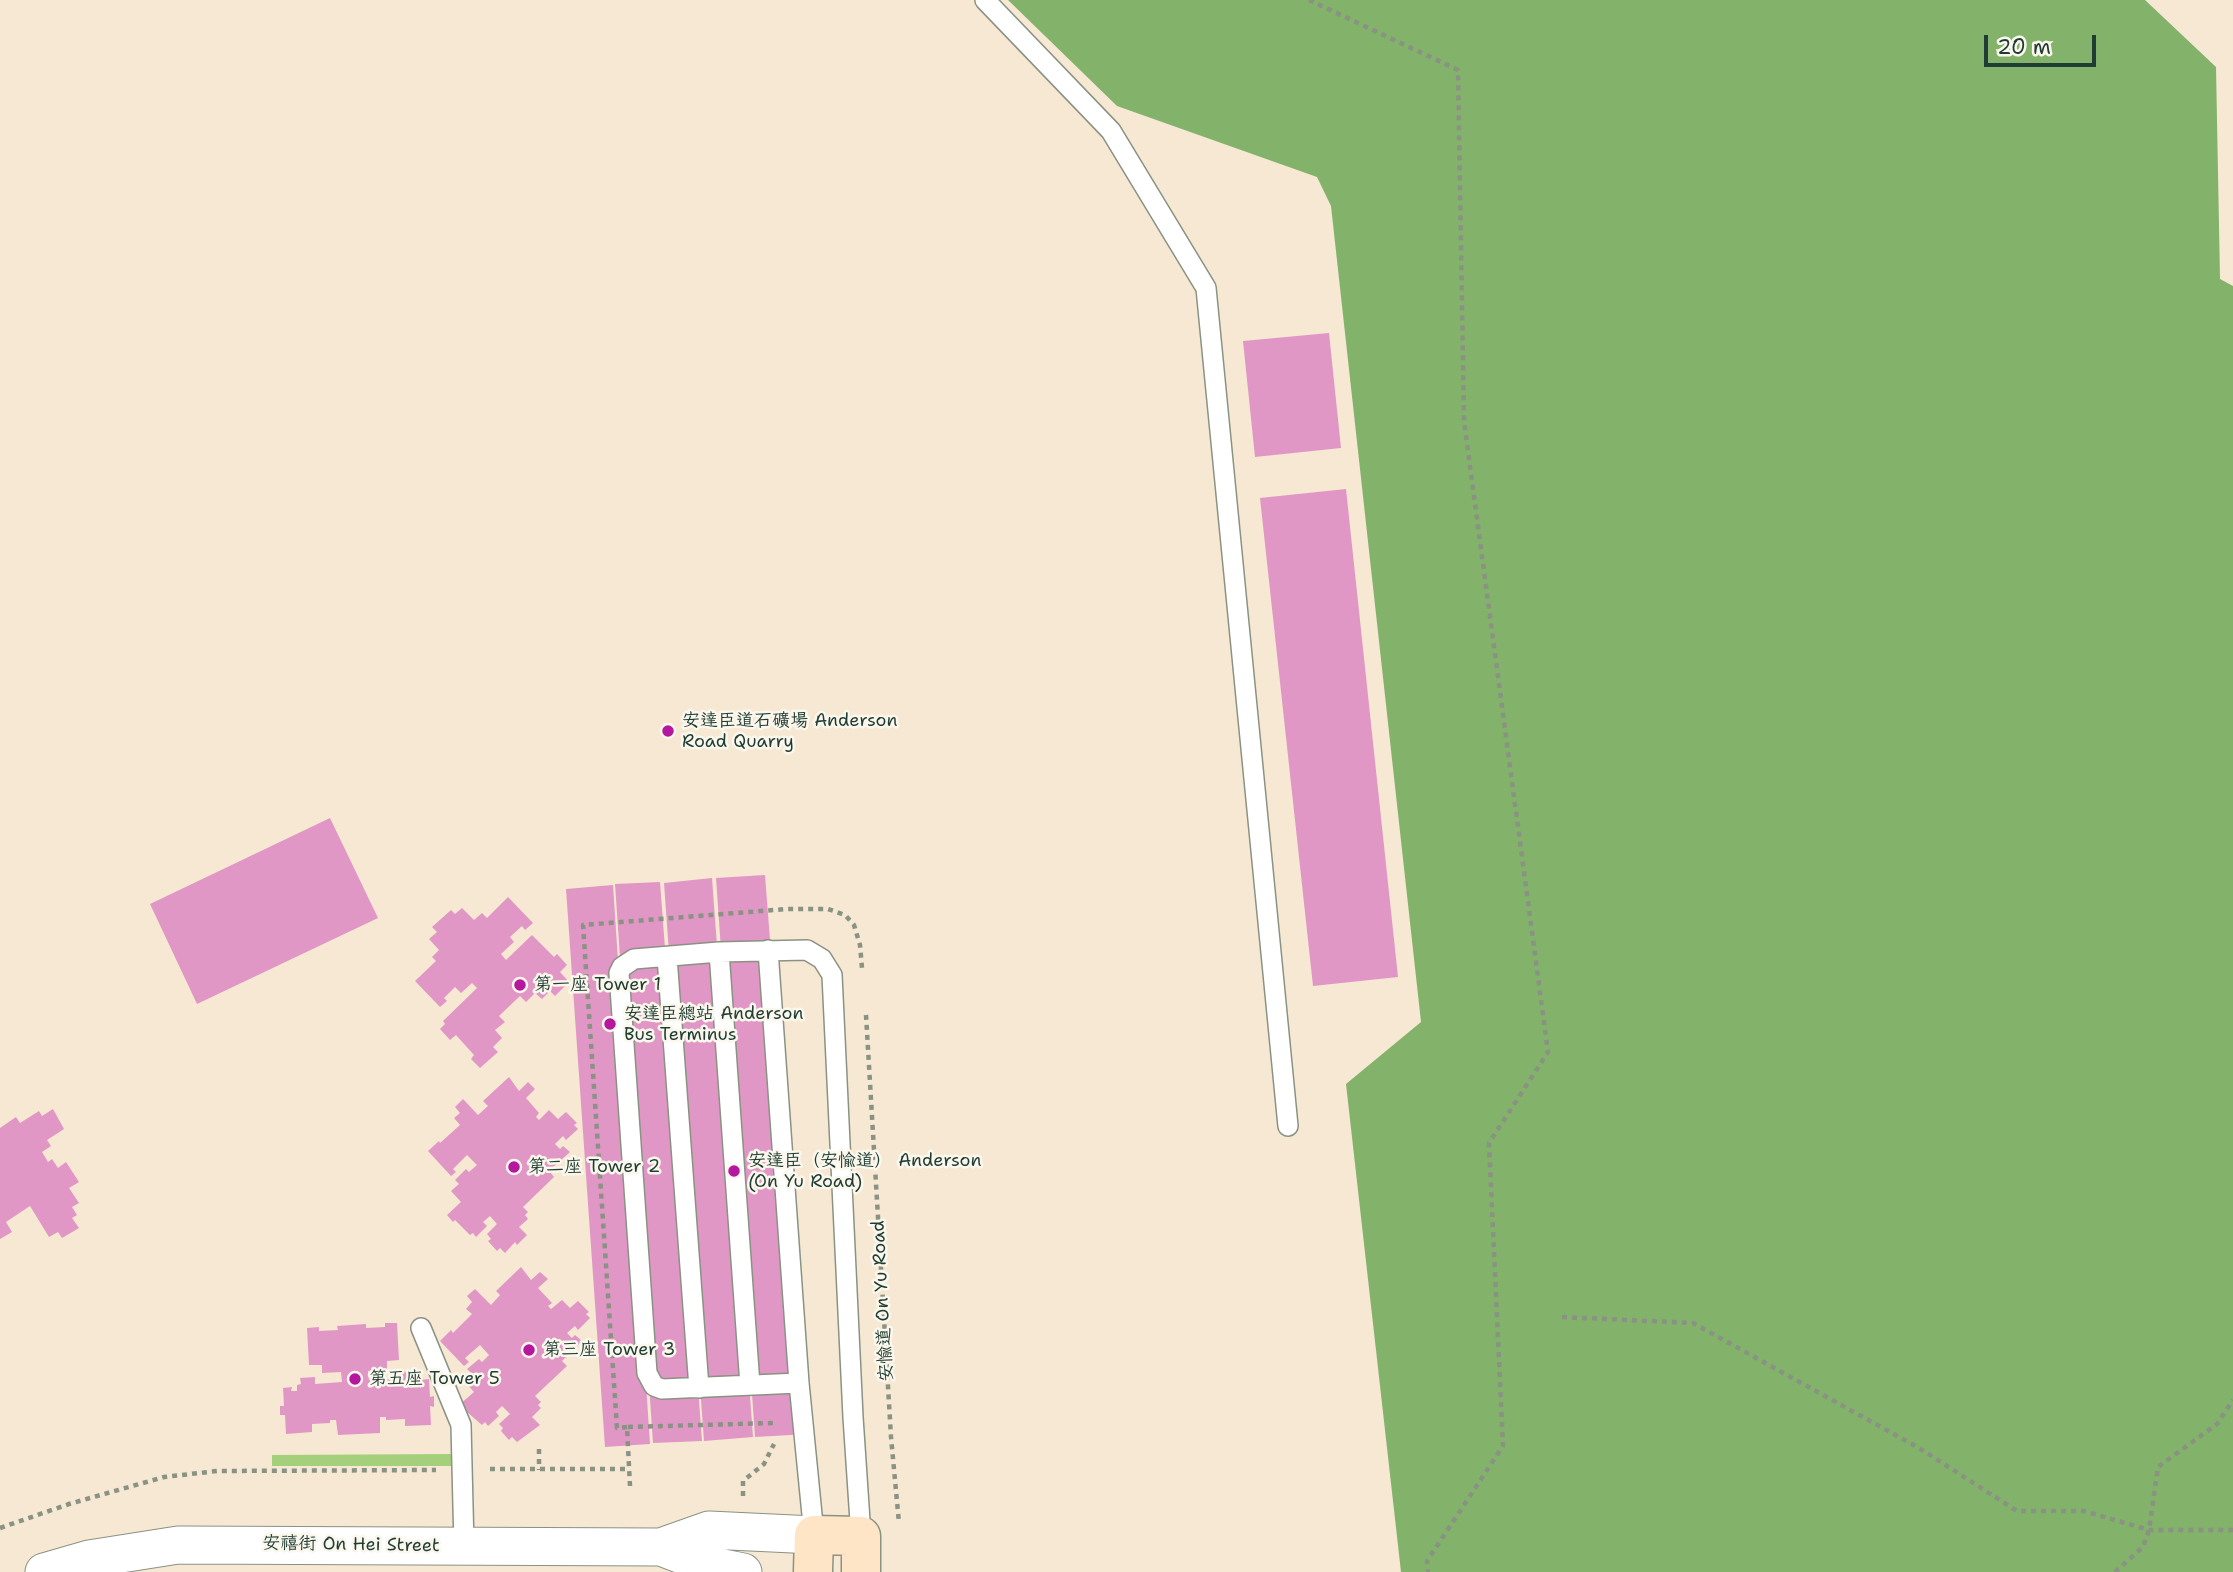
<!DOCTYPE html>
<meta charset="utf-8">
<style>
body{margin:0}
#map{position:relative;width:2233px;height:1572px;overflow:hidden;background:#f6e8d2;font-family:"Shantell Sans",sans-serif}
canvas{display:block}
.scale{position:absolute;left:1984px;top:35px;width:112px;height:32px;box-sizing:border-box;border:4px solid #1f3d34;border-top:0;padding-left:9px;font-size:21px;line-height:24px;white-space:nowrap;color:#1f3d34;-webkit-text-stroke:5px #fbf7ec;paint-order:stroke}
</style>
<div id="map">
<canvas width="2233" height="1572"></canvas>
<div class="scale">20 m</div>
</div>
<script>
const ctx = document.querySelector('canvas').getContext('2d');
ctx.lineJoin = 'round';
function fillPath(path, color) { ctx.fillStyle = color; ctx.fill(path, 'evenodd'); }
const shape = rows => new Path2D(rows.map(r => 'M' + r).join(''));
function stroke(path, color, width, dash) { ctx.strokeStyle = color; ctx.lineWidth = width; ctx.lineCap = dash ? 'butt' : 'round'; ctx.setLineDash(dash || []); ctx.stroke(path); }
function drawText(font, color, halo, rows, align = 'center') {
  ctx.font = font + ' "Shantell Sans","LXGW WenKai TC",sans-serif'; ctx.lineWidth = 5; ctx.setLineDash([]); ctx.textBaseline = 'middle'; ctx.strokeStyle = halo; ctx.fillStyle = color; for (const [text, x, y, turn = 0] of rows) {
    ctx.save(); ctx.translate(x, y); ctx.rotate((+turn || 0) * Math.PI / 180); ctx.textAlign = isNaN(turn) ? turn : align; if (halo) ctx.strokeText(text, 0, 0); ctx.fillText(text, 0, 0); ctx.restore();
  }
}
fillPath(shape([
 [455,1454,454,1466,272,1466,272,1455]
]), '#a4cf7b');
fillPath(shape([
 [1008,0,2145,0,2216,67,2220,279,2233,286,2233,1572,1401,1572,1346,1084,1421,1022,1331,206,1317,177,1117,106]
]), '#83b26b');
fillPath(shape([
 [1329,333,1341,448,1255,457,1243,341],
 [1346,489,1398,977,1313,986,1260,498],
 [330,818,378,918,197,1004,150,904],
 [765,875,808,1434,755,1437,716,878],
 [712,878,753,1437,704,1441,664,883],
 [660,882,702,1441,653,1443,615,884],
 [613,885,650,1444,605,1447,566,889],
 [508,897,533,923,525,930,522,926,510,937,514,942,501,954,506,960,532,935,554,957,557,954,567,965,560,972,569,982,555,996,550,991,542,999,535,993,526,1002,520,996,499,1016,505,1022,495,1030,502,1038,493,1047,498,1052,480,1068,471,1059,474,1055,456,1035,450,1040,440,1029,445,1024,443,1021,477,988,472,983,461,993,455,987,444,998,447,1001,440,1007,415,981,436,961,432,957,439,950,429,939,437,932,432,927,451,910,455,914,462,908,474,920,482,913,487,918],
 [509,1077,519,1091,528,1082,535,1089,526,1098,539,1113,536,1117,539,1120,549,1110,558,1119,566,1112,577,1123,574,1125,578,1129,566,1140,563,1136,555,1144,560,1149,563,1146,570,1152,549,1171,554,1177,523,1207,528,1212,525,1215,528,1219,519,1227,527,1235,517,1245,515,1242,505,1253,500,1248,497,1251,488,1241,491,1239,487,1234,497,1224,490,1216,483,1222,487,1226,476,1237,473,1233,470,1235,455,1220,453,1222,447,1215,461,1202,451,1191,459,1184,455,1180,466,1169,469,1172,477,1165,467,1155,453,1169,456,1172,451,1176,428,1151,439,1141,440,1143,460,1125,454,1118,460,1113,455,1107,463,1099,478,1115,488,1106,483,1101],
 [53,1109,64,1129,47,1140,51,1146,42,1152,48,1162,52,1159,58,1168,66,1162,79,1182,69,1188,79,1203,72,1207,77,1215,72,1218,79,1228,62,1238,58,1232,49,1237,30,1206,6,1222,12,1232,0,1239,0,1128,16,1117,20,1123,39,1111,42,1116],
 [521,1267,531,1280,540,1272,548,1279,538,1288,552,1303,548,1306,551,1309,562,1300,570,1308,578,1301,589,1312,586,1314,590,1318,578,1330,575,1326,567,1333,572,1338,575,1335,582,1341,562,1361,567,1366,535,1396,541,1402,538,1405,541,1408,532,1417,540,1425,517,1442,512,1437,509,1440,501,1431,503,1428,499,1424,510,1414,502,1406,496,1412,499,1416,488,1426,485,1422,482,1425,459,1405,474,1392,463,1380,471,1373,467,1369,479,1359,482,1362,489,1355,480,1345,465,1358,469,1362,464,1366,440,1341,451,1330,453,1333,472,1314,466,1309,472,1302,467,1296,475,1289,491,1305,500,1295,496,1291],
 [385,1323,397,1323,399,1360,387,1361,387,1369,368,1371,369,1380,396,1379,395,1372,410,1371,410,1378,414,1378,415,1384,420,1383,420,1380,429,1379,430,1397,434,1396,434,1407,430,1406,431,1425,405,1426,405,1419,386,1420,386,1417,380,1417,380,1433,338,1435,336,1420,330,1420,330,1423,312,1424,312,1432,286,1434,285,1415,280,1415,280,1406,284,1406,283,1388,292,1387,291,1391,297,1391,297,1385,301,1384,300,1378,315,1377,315,1384,342,1382,341,1372,322,1373,322,1365,309,1365,307,1328,319,1327,319,1331,338,1330,337,1326,366,1324,366,1328,385,1327]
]), '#e197c5');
const lane = shape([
 [985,0,1111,131,1206,288,1288,1126],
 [768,950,799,1383,814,1535],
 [719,952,750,1385],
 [667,957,699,1388],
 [421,1328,461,1425,464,1547],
 [799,1383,662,1389,654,1386,647,1373,619,973,622,967,634,959,719,952,807,950,822,959,832,975,853,1417,861,1536]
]);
const street = shape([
 [661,1547,708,1565,743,1572],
 [44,1572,89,1559,178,1545,661,1547,709,1530,814,1535]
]);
const secondary = shape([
 [813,1572,814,1535,861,1536,861,1572]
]);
stroke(lane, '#8a9283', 22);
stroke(street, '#8a9283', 39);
stroke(secondary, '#8a9283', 41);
stroke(shape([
 [1309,0,1458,70,1464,421,1548,1052,1489,1143,1503,1446,1427,1561,1428,1572],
 [866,1015,891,1437,899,1523],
 [1562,1317,1693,1323,1919,1448,2017,1511,2084,1511,2149,1530,2233,1530],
 [627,1427,617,1428,583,925,787,909,828,909,845,915,854,925,860,945,862,968],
 [539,1449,539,1470],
 [490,1469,629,1469],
 [630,1486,627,1427,775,1423],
 [743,1496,743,1481,764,1464,774,1444],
 [0,1528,69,1504,164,1477,217,1471,436,1470],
 [2115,1572,2143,1547,2149,1530,2158,1467,2217,1424,2233,1400]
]), '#8a9283', 4.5, [5, 5]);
stroke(lane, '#fff', 19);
stroke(street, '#fff', 37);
stroke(secondary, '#fde5c5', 38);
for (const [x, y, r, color] of [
 [668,731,7,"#b5179e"],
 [520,985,7,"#b5179e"],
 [610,1024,7,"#b5179e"],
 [514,1167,7,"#b5179e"],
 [734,1171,7,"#b5179e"],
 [529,1350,7,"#b5179e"],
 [355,1379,7,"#b5179e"]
]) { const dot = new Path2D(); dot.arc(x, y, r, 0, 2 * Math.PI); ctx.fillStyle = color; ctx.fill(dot); stroke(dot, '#fbf7ec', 2.5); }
drawText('18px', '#1f3d34', '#fbf7ec', [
 ["安達臣道石礦場 Anderson",682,721],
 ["Road Quarry",682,742],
 ["第一座 Tower 1",534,985],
 ["安達臣總站 Anderson",624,1014],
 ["Bus Terminus",624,1035],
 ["安達臣（安愉道） Anderson",748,1161],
 ["(On Yu Road)",748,1182],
 ["第二座 Tower 2",528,1167],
 ["第三座 Tower 3",543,1350],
 ["第五座 Tower 5",369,1379]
], 'left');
drawText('18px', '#1f3d34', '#fbf7ec', [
 ["安愉道 On Yu Road",883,1301,-93],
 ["安禧街 On Hei Street",351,1545,1]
]);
</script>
